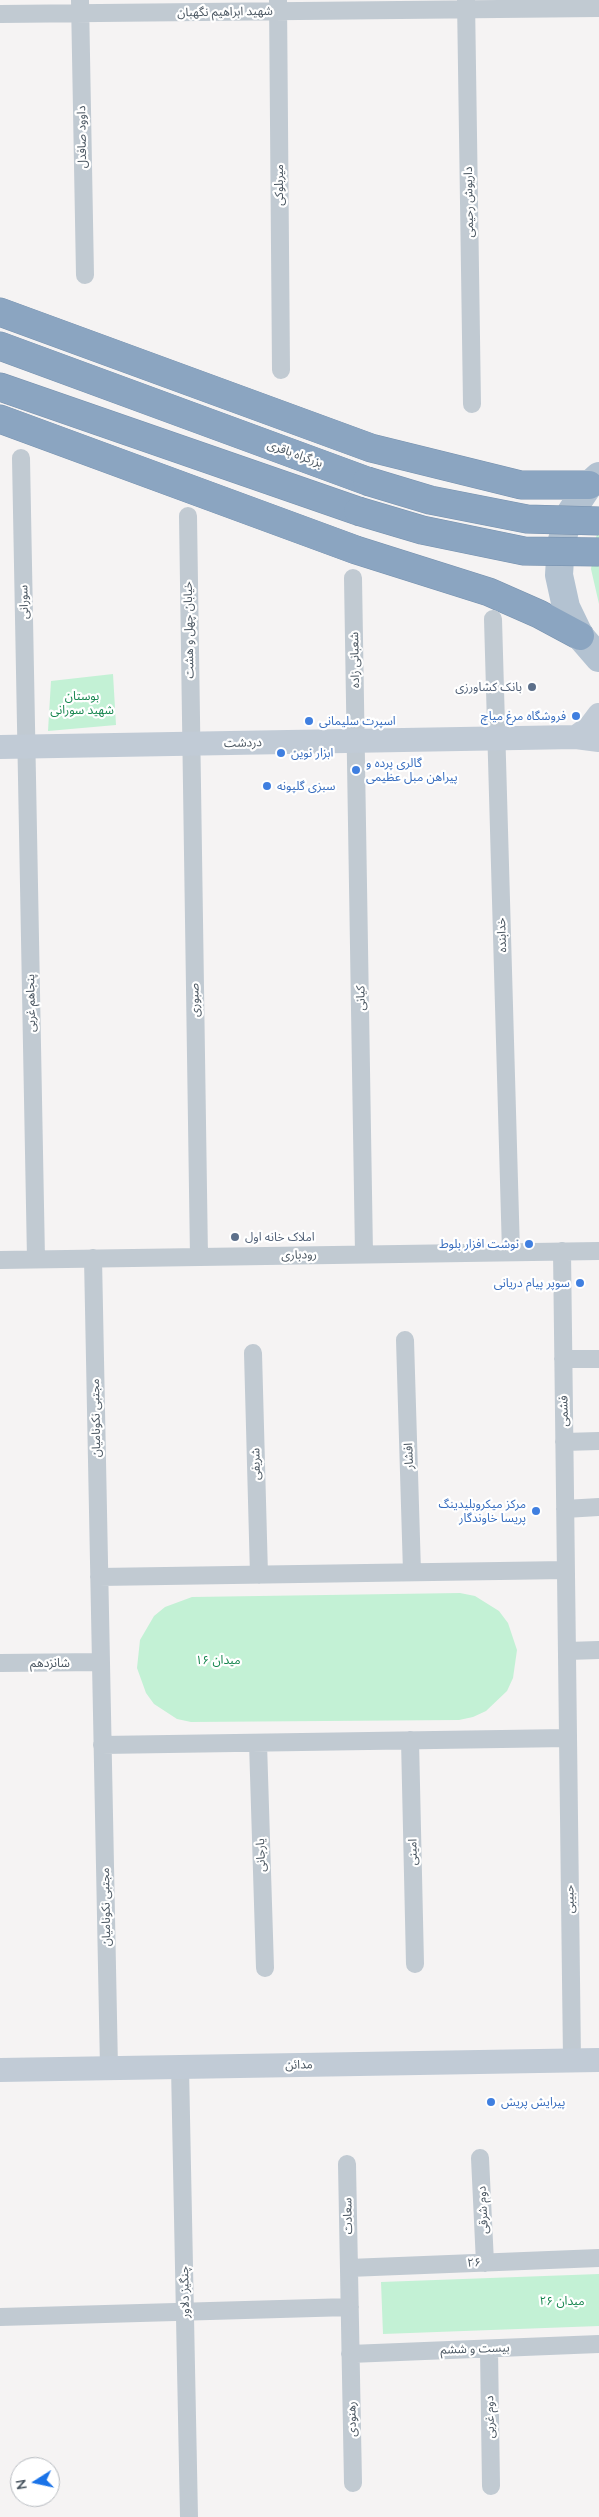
<!DOCTYPE html>
<meta charset="utf-8">
<style>
body{margin:0}
#map{position:relative;width:599px;height:2517px;overflow:hidden;background:#f5f3f3;font-family:Quicksand,sans-serif}
canvas{display:block}
.north{position:absolute;left:10px;top:2457px;width:50px;height:50px;box-sizing:border-box;background:#fff;border:1px solid #b7bbc0;border-radius:50%;rotate:260deg;font-size:14px;font-weight:700;line-height:20px;text-align:center;color:#4a5661}
.north::after{content:'';display:block;margin:auto;width:18px;height:22px;background:#1a73e8;clip-path:polygon(50% 0,100% 100%,50% 72%,0 100%)}
</style>
<div id="map">
<canvas width="599" height="2517"></canvas>
<div class="north">N</div>
</div>
<script>
const ctx = document.querySelector('canvas').getContext('2d');
ctx.lineJoin = 'round';
function fillPath(path, color) { ctx.fillStyle = color; ctx.fill(path, 'evenodd'); }
const shape = rows => new Path2D(rows.map(r => 'M' + r).join(''));
function stroke(path, color, width, dash) { ctx.strokeStyle = color; ctx.lineWidth = width; ctx.lineCap = dash ? 'butt' : 'round'; ctx.setLineDash(dash || []); ctx.stroke(path); }
function drawText(font, color, halo, rows, align = 'center') {
  ctx.font = font + ' Quicksand,"Noto Sans Arabic",sans-serif'; ctx.lineWidth = 4.5; ctx.setLineDash([]); ctx.textBaseline = 'middle'; ctx.strokeStyle = halo; ctx.fillStyle = color; for (const [text, x, y, turn = 0] of rows) {
    ctx.save(); ctx.translate(x, y); ctx.rotate((+turn || 0) * Math.PI / 180); ctx.textAlign = isNaN(turn) ? turn : align; if (halo) ctx.strokeText(text, 0, 0); ctx.fillText(text, 0, 0); ctx.restore();
  }
}
fillPath(shape([
 [599,531,599,604,591,569,595,539],
 [113,674,116,725,48,731,51,681],
 [460,1593,475,1596,499,1611,508,1623,517,1650,513,1678,507,1691,486,1711,473,1717,459,1720,191,1722,177,1719,154,1704,146,1693,137,1668,140,1640,154,1616,165,1607,192,1597],
 [599,2274,599,2326,383,2334,381,2282]
]), '#c3f1d5');
const highway = shape([
 [0,312,371,448,521,485,589,485],
 [0,346,367,481],
 [0,387,358,511],
 [0,419,356,550,489,592,539,614,580,636]
]);
stroke(highway, '#7690ad', 29);
stroke(shape([
 [80,0,85,275],
 [278,0,281,370],
 [466,0,472,404],
 [0,14,599,8],
 [21,458,36,1259],
 [188,516,199,1257],
 [353,578,364,1254],
 [493,619,511,1252],
 [562,1251,572,2060],
 [93,1258,109,2068],
 [0,1260,599,1251],
 [405,1340,412,1572],
 [253,1353,259,1575],
 [563,1359,599,1359],
 [564,1442,599,1441],
 [565,1509,599,1507],
 [99,1577,566,1570],
 [567,1651,599,1650],
 [0,1663,101,1662],
 [410,1740,415,1964],
 [258,1743,265,1968],
 [102,1745,568,1738],
 [180,2067,189,2517],
 [480,2158,485,2263],
 [347,2164,353,2483],
 [349,2268,599,2258],
 [0,2317,350,2307],
 [489,2349,491,2486],
 [350,2354,599,2344]
]), '#c1cad2', 18);
stroke(shape([
 [576,737,590,727,599,715],
 [0,747,576,737,599,740],
 [0,2070,599,2060]
]), '#c1cbd6', 24);
stroke(shape([
 [599,476,589,485,571,512,561,543,559,575,566,607,580,636,599,658]
]), '#b3c2d1', 28);
stroke(highway, '#8ba5c1', 28);
const highwayBridge = shape([
 [367,481,430,500,527,519,599,521],
 [358,511,422,530,524,551,599,552]
]);
stroke(highwayBridge, '#7690ad', 29, []);
stroke(highwayBridge, '#8ba5c1', 28);
for (const [x, y, r, color] of [
 [532,687,5,"#5c6f8a"],
 [576,716,5,"#3f7fe0"],
 [309,721,5,"#3f7fe0"],
 [281,753,5,"#3f7fe0"],
 [356,770,5,"#3f7fe0"],
 [267,786,5,"#3f7fe0"],
 [235,1237,5,"#5c6f8a"],
 [529,1244,5,"#3f7fe0"],
 [580,1283,5,"#3f7fe0"],
 [536,1511,5,"#3f7fe0"],
 [491,2102,5,"#3f7fe0"]
]) { const dot = new Path2D(); dot.arc(x, y, r, 0, 2 * Math.PI); ctx.fillStyle = color; ctx.fill(dot); stroke(dot, '#fff', 2); }
drawText('12px', '#4a5661', '#fff', [
 ["شهید ابراهیم نگهبان",225,12,-1],
 ["داوود صافدل",82,137,-91],
 ["میربلوکی",279,185,-90],
 ["داریوش رحیمی",469,202,-91],
 ["بزرگراه باقری",295,454,20],
 ["سورانی",24,602,-91],
 ["خیابان چهل و هشت",189,630,-91],
 ["شعبانی زاده",355,660,-91],
 ["دردشت",243,743,-1],
 ["خدابنده",502,935,-92],
 ["کیانی",361,998,-91],
 ["صبوری",195,1000,-91],
 ["پنجاهم غربی",31,1003,-91],
 ["رودباری",299,1255,-1],
 ["فشمی",564,1411,-91],
 ["مجتبی نکونامیان",96,1418,-91],
 ["افشار",409,1456,-92],
 ["شریفی",256,1464,-91],
 ["شانزدهم",50,1663],
 ["امینی",413,1852,-91],
 ["یارجانی",261,1855,-92],
 ["حبیبی",570,1899,-91],
 ["مجتبی نکونامیان",106,1907,-91],
 ["مدائن",299,2065,-1],
 ["دوم شرقی",483,2210,-93],
 ["سعادت",348,2216,-91],
 ["۲۶",474,2263,-2],
 ["چنگیز دلاور",185,2292,-91],
 ["بیست و ششم",475,2349,-2],
 ["دوم غربی",490,2417,-91],
 ["رهنودی",352,2419,-91]
]);
drawText('12px', '#4e5e75', '#fff', [
 ["بانک کشاورزی",522,687],
 ["املاک خانه اول",245,1237,"left"]
], 'right');
drawText('12px', '#17864f', '#fff', [
 ["بوستان",82,696],
 ["شهید سورانی",82,710],
 ["میدان ۱۶",218,1660],
 ["میدان ۲۶",562,2301]
]);
drawText('12px', '#366cbe', '#fff', [
 ["فروشگاه مرغ میاچ",566,716,"right"],
 ["اسپرت سلیمانی",319,721],
 ["ابزار نوین",291,753],
 ["گالری پرده و",366,763],
 ["پیراهن مبل عظیمی",366,777],
 ["سبزی گلپونه",277,786],
 ["نوشت افزار بلوط",519,1244,"right"],
 ["سوپر پیام دریانی",570,1283,"right"],
 ["مرکز میکروبلیدینگ",526,1504,"right"],
 ["پریسا خاوندگار",526,1518,"right"],
 ["پیرایش پریش",501,2102]
], 'left');
</script>
